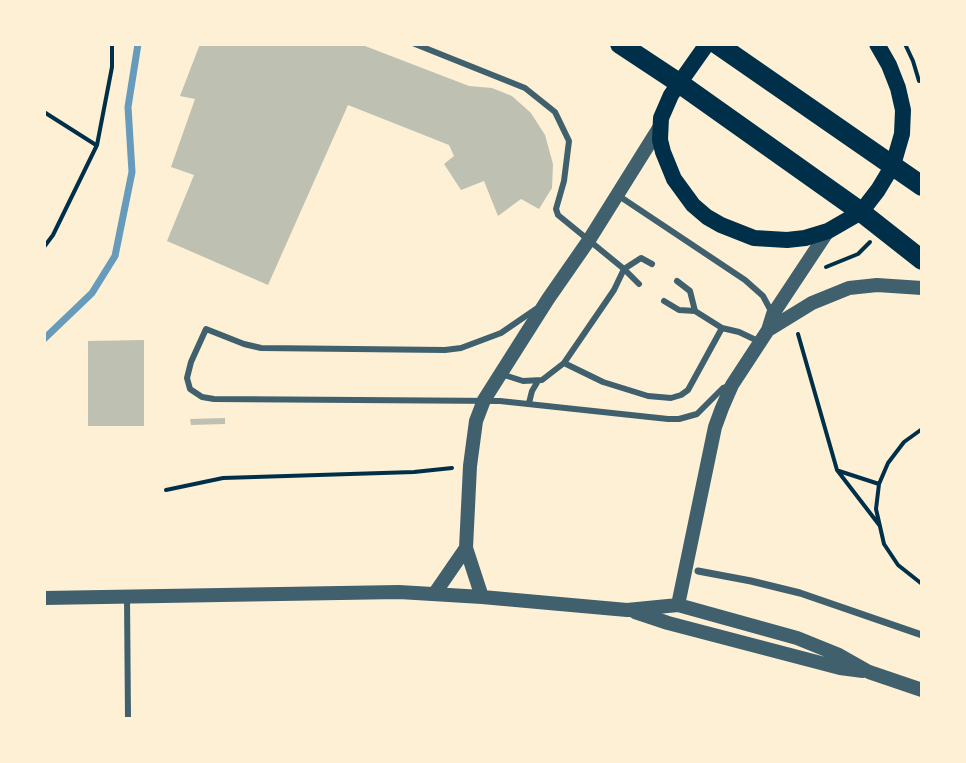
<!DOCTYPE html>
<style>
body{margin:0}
#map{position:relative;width:966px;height:763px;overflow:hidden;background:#fdf0d5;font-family:Karla,sans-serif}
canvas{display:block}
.frame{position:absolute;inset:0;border:46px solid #fdf0d5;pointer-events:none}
</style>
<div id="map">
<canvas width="966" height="763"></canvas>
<div class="frame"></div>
</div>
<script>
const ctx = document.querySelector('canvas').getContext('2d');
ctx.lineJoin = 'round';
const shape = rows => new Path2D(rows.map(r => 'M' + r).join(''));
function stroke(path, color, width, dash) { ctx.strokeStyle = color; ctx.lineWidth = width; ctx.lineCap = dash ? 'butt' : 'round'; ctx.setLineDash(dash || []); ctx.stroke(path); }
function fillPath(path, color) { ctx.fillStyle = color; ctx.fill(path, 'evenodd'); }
stroke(shape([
 [44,339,92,293,115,256,132,172,128,107,138,44]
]), '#669bbc', 7);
fillPath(shape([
 [200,44,366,44,365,46,469,86,492,88,512,96,531,113,545,135,553,164,552,188,539,209,521,199,498,216,484,181,461,190,444,164,454,156,449,145,348,105,268,285,167,241,194,175,171,167,195,99,180,96],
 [144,340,144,426,88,426,88,341],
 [225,418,225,424,191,425,190,419]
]), '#bec0b2');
stroke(shape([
 [905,44,913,61,919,81],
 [44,112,96,145],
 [44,247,53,235,97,145,112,67,112,44],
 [826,267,858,254,870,242],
 [798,334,837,470,880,526],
 [922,429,904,442,888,463,879,484,876,509,884,544,898,565,922,584],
 [839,471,879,484],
 [166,490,223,478,414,472,452,468]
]), '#003049', 4);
stroke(shape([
 [415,44,525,88,555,112,569,141,564,181,556,209,558,215,624,269,639,284],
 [619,196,745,280,763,296,771,311],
 [677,281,690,291,695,311],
 [664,301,679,310,695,311,722,328,739,332,758,341],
 [536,309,501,333,461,348,445,350,261,348,244,344,206,329,191,362,187,378,190,389,202,397,214,399,500,401,668,419,679,419,697,414,723,388,728,386],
 [564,363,603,382,648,396,671,398,681,395,688,390,722,328],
 [501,374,523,381,542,380,564,363,614,290,624,269,641,258,652,264],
 [529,403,532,391,538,381],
 [127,597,128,719]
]), '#3f606c', 6);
stroke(shape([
 [698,571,751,581,800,593,922,635]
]), '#3f606c', 7);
stroke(shape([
 [768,330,812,303,849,288,877,285,922,288],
 [435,593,466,548],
 [482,597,466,548,470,466,476,421,484,400,548,299,589,240,659,128],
 [44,598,399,592,482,597,627,610,678,605,797,638,839,655,869,672,922,690],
 [678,605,715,427,722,408,732,385,768,330,773,314,828,231],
 [635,612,668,623,840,668,863,671]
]), '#3f606c', 14);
stroke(shape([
 [707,44,671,95,661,118,660,140,663,152,674,179,693,205,707,217,721,225,754,238,787,240,805,238,828,231,861,212,878,190,893,165,902,134,903,110,898,88,889,65,877,44]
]), '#003049', 16);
stroke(shape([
 [620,44,679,83,861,212,922,260],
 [717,44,922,186]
]), '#003049', 20);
</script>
